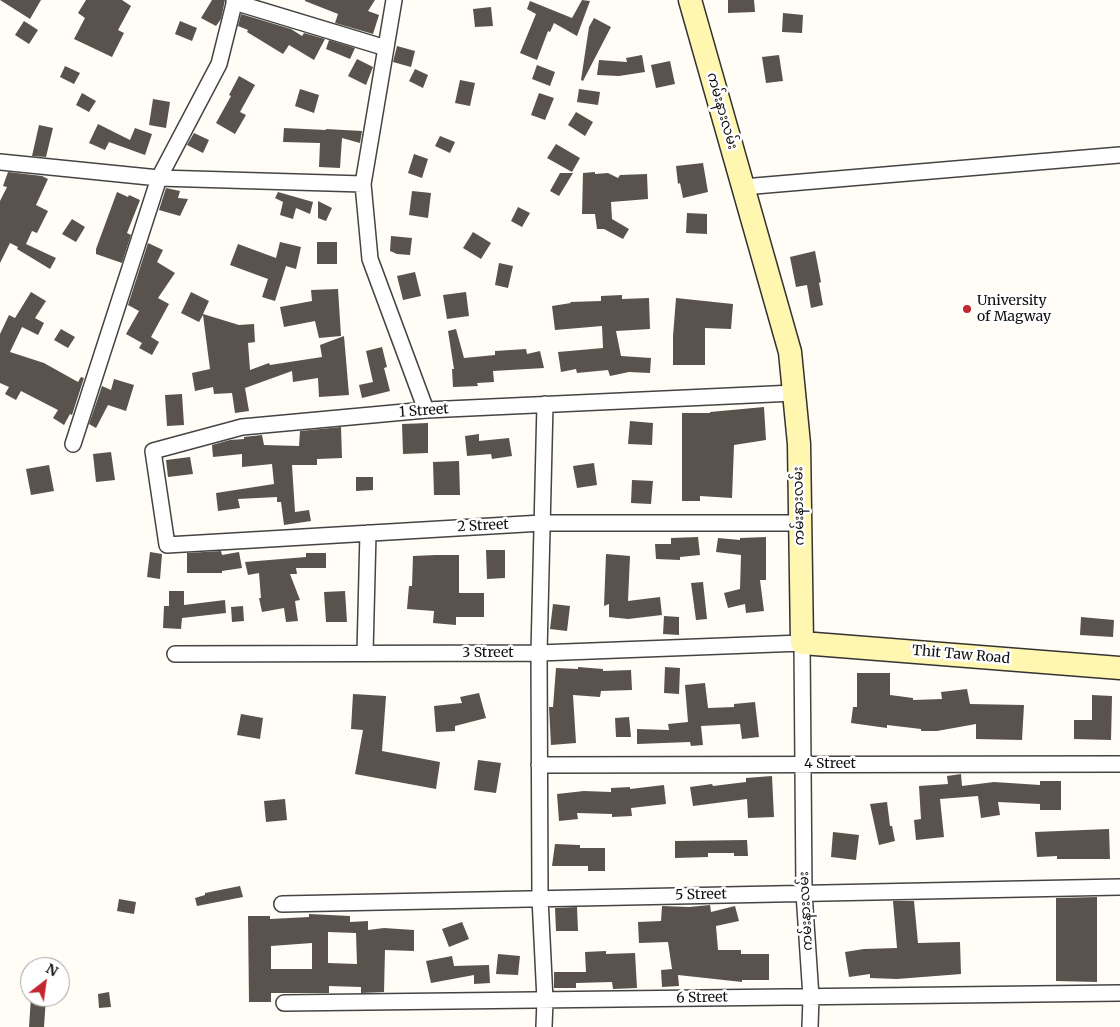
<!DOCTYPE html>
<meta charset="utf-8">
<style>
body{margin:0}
#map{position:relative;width:1120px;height:1027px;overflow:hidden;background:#fffdf5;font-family:Merriweather,serif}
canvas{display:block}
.north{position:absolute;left:20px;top:957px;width:50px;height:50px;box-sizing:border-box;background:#fff;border:1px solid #a0a0a0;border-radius:50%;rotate:30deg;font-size:14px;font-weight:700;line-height:20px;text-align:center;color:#111}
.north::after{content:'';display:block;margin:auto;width:18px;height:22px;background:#c4262e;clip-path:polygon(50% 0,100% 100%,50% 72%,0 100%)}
</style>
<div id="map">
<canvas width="1120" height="1027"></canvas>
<div class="north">N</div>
</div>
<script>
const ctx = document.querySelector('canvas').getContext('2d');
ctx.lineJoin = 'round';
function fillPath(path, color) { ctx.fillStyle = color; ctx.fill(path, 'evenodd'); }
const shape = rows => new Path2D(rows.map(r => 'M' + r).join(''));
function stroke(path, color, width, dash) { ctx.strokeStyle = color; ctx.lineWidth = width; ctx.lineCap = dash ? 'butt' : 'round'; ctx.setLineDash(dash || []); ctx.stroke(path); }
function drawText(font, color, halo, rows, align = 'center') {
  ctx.font = font + ' Merriweather,"Noto Sans Myanmar",serif'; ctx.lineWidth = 5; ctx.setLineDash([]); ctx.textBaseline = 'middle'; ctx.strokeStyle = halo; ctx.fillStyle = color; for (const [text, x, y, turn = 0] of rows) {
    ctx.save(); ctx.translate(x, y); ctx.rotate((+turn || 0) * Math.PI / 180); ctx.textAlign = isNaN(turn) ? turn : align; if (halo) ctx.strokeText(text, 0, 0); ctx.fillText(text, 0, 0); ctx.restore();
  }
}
fillPath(shape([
 [0,0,41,0,30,19],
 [86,0,122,0,131,6,118,30,124,33,112,57,74,39,85,18,78,13],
 [212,0,225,0,221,19,216,26,201,18],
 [305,0,375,0,368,11,379,15,373,34,335,23,338,14,305,1],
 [582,0,590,1,577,36,554,23,550,32,548,31,537,60,520,53,536,14,527,9,530,1,572,18],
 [728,0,754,0,755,12,728,13],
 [491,7,493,26,475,27,473,9],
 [783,13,803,15,802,33,782,32],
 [241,14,291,29,302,36,304,33,325,39,314,60,289,45,283,54,247,32,248,30,238,26],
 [594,18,611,27,583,81,581,80,589,27],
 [24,21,38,30,29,44,15,35],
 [180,21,197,28,192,41,175,34],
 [329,40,355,48,350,59,326,49],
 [397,46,415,51,411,67,393,62],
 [642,55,645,72,619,76,597,75,599,60,627,62,626,58],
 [779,55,783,81,766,83,762,57],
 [357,59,373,67,366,85,348,76],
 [670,61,675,84,656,88,651,65],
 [537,65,555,72,550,86,532,79],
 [65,66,80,73,74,84,60,77],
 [415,69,428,75,423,88,409,81],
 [239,76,255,85,240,112,246,115,235,134,216,123,231,96,229,95],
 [460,80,475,83,470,106,455,103],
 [300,89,319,95,314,113,295,106],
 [579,89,600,92,598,105,577,102],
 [82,93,96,101,89,112,76,105],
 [539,93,554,98,545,120,531,115],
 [153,99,170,102,166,128,149,125],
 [576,112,593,122,585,136,568,125],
 [98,124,130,140,135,128,152,134,145,155,109,142,105,150,89,143],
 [39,125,53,128,46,157,32,156],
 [284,128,326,130,326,129,362,131,360,143,342,138,340,168,319,167,320,143,283,142],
 [194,133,209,140,203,153,187,145],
 [440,136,455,142,450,153,435,146],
 [556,144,580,158,572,172,547,158],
 [414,154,428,159,422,178,408,173],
 [703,163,708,192,683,198,680,183,678,184,676,166],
 [8,172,42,176,48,179,36,205,48,211,37,233,32,231,26,244,56,258,50,269,17,249,18,247,10,243,0,263,0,201,7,187,3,186],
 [595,172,595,174,608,173,618,178,620,175,647,174,648,199,611,202,612,219,629,229,623,239,604,229,597,229,595,214,582,214,583,173],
 [560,173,573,173,559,196,550,191],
 [166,188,180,191,178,198,188,199,180,216,159,210],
 [412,191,431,193,428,218,409,215],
 [117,192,128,197,129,195,140,200,127,233,131,235,122,263,96,254,96,249],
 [278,192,313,202,310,214,296,208,293,219,280,215,283,202,275,198],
 [318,201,332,208,326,221,318,218],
 [518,207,530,213,522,227,511,221],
 [687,213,707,214,707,234,686,233],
 [72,219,85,227,76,242,62,234],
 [473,232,491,243,481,259,463,248],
 [391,236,412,238,410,255,397,254,390,251],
 [280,242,301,247,296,269,286,266,275,301,262,297,268,279,230,265,238,244,276,258],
 [317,242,337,242,337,264,317,264],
 [148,243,163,250,157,262,175,273,158,298,169,304,151,337,159,342,152,355,139,348,142,343,126,334,139,311,128,305],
 [815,251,821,282,819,283,823,305,811,308,807,285,796,287,790,257],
 [499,263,513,266,508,288,495,285],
 [415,272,421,296,403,300,397,276],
 [338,289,341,336,319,338,315,321,284,327,280,307,312,301,311,290],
 [31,292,46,301,35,318,44,323,38,335,22,327,10,352,44,363,78,382,81,377,84,378,72,415,70,414,64,425,53,418,58,410,21,391,16,400,5,394,9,387,0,383,0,334,9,315,15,318],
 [191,292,209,301,203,314,239,325,254,324,255,342,248,343,250,370,269,363,270,365,322,357,320,345,344,336,349,395,319,397,318,378,293,382,292,371,245,388,249,411,235,413,232,393,214,394,213,387,195,391,192,373,210,369,203,315,199,322,181,313],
 [466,292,469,316,447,319,443,295],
 [622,295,622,299,649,298,650,329,616,331,621,356,651,358,650,373,629,372,610,376,608,370,577,373,576,369,561,372,558,352,603,348,602,326,555,330,552,306,571,303,570,302,601,301,601,296],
 [676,298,733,304,731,329,705,328,705,365,673,365,673,336],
 [61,329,75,337,68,348,54,340],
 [456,329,464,358,495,355,495,351,526,349,527,354,540,351,544,368,493,371,494,382,477,383,478,386,453,387,452,369,454,369,448,331],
 [382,347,387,367,384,368,390,391,362,398,359,385,373,382,366,351],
 [114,379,134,385,126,411,108,405,96,428,89,424,102,386,111,390],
 [182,394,184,425,167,426,165,395],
 [764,407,766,440,734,445,732,498,700,496,700,501,682,501,682,413,710,413,710,412],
 [630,421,653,423,652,445,628,444],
 [428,423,428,453,403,454,402,424],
 [341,427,342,458,317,459,317,465,292,465,295,512,309,510,311,521,284,525,281,502,277,502,277,497,238,499,240,508,218,511,216,493,274,484,272,464,242,467,242,454,213,457,212,445,230,440,244,439,244,437,262,435,264,445,299,446,300,431],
 [479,434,479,441,509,438,512,456,492,459,491,454,467,456,465,436],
 [111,452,115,480,96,482,93,454],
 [190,457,193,474,168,477,166,460],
 [459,461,460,495,434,495,433,462],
 [594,463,597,485,577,488,573,466],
 [49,465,54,491,31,495,26,469],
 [356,477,373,477,373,490,356,491],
 [632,480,653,481,651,504,631,503],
 [698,537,700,555,680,557,680,560,656,559,655,544,671,544,671,538],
 [766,537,766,580,760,580,764,611,746,613,745,604,728,608,724,593,740,589,741,555,716,552,718,538,740,540,740,538],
 [486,550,505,550,505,578,487,579],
 [221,551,222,555,239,552,242,568,222,571,222,573,187,573,187,553],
 [150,552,162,554,160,579,147,577],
 [306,553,326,553,326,568,296,568,297,574,290,574,300,600,295,601,298,621,286,622,284,608,262,612,259,598,261,598,259,573,248,575,245,562,306,557],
 [606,554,630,556,628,601,660,597,662,615,628,619,609,617,609,604,604,606],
 [436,555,459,555,459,593,484,593,484,617,456,617,456,625,433,623,434,611,407,609,409,586,412,586,413,556],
 [703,582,707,619,696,620,691,583],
 [169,591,184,591,184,605,225,600,226,613,182,618,181,629,163,628,164,606,169,606],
 [345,591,347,622,326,622,324,592],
 [553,604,570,606,567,631,550,629],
 [243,606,244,621,232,622,231,607],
 [664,616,679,617,679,635,663,634],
 [1081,617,1114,620,1113,637,1080,635],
 [578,667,603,669,603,671,631,670,632,690,601,691,600,697,573,695,576,743,551,745,549,707,553,707,556,668,578,669],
 [665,667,680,668,679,694,664,693],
 [857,673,890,673,890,695,913,698,913,700,942,699,941,692,967,689,970,704,1024,705,1022,740,976,739,976,724,937,731,921,731,921,729,887,725,887,728,851,723,853,707,857,707],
 [705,683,708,708,734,707,734,704,755,702,759,737,742,739,740,724,701,726,703,745,691,746,690,742,637,744,637,729,669,730,668,724,688,722,685,685],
 [479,693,486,718,455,726,455,731,436,732,434,706,462,703,460,697],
 [353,694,386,696,382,751,440,762,436,789,355,774,363,730,351,729],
 [1092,695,1112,696,1111,740,1074,739,1074,720,1092,720],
 [241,714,263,718,260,739,237,735],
 [629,717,631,737,616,737,615,718],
 [478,760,501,763,496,793,474,790],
 [961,774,962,786,994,782,1040,785,1040,781,1061,781,1061,810,1040,810,1040,804,998,802,1000,815,981,818,978,796,940,799,944,837,916,840,914,820,921,819,919,786,948,784,947,776],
 [772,776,774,817,748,818,747,799,693,806,690,787,712,784,713,786,746,782,746,778],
 [664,785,666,804,631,808,632,816,612,817,612,814,577,813,578,819,559,821,557,794,584,791,611,792,611,788,630,787,630,789],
 [285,799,287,820,266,822,264,801],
 [887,802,890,826,892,826,895,841,879,845,870,804],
 [1109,829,1110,859,1057,859,1057,856,1037,857,1035,832],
 [833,832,859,835,856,860,831,857],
 [747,840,748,856,734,856,734,853,708,853,708,857,675,858,675,841],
 [555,844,580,845,580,848,605,848,605,871,588,871,588,866,552,866],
 [240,886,243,897,197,906,195,898,205,895,205,893],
 [1097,897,1097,982,1056,981,1056,898],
 [119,899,136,902,134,914,117,911],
 [893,901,914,901,918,943,960,942,961,974,897,979,870,978,870,974,849,977,845,952,864,949,897,948],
 [710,905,711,912,735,906,739,921,716,926,718,950,741,950,741,954,769,954,769,980,742,980,742,982,678,975,679,986,662,987,661,970,672,969,668,942,639,943,638,922,661,921,662,906,689,907],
 [577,907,578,931,556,931,555,908],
 [309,914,350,916,350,922,368,921,368,930,384,928,414,930,414,951,385,950,384,992,361,993,361,987,329,986,329,993,271,993,271,1002,249,1002,248,916,270,916,270,919,309,917],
 [328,932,356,933,357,964,328,963],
 [312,943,312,969,271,969,271,946],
 [462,922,469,939,449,947,442,929],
 [606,951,606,954,635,953,637,988,613,989,612,982,576,983,576,988,554,988,554,972,586,972,585,952],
 [498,954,520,956,518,975,496,974],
 [452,956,454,966,489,965,490,983,474,984,474,975,431,983,426,961],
 [109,992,111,1007,99,1008,98,994],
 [31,997,46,997,44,1027,29,1027]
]), '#5a524d');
const street = shape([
 [234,2,386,48],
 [0,162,159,178,363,184,370,259,426,410],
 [363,184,394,0],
 [743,187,1120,155],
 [794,393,426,410,242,427,153,451,167,545,542,523,799,523],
 [73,444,159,178,219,64,235,0],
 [365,653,368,533],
 [175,654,539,653,802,643,804,893,811,997,810,1027],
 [539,765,1120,764],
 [282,904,1120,887],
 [284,1003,1120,993],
 [544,1027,545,1000,540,898,539,653,545,404]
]);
const secondary = shape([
 [690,0,790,352,799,444,802,643,1120,668]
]);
stroke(street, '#444', 18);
stroke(secondary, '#333', 25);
stroke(street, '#fff', 15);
stroke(secondary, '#fff6b0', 22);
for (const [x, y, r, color] of [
 [967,309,5,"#c4262e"]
]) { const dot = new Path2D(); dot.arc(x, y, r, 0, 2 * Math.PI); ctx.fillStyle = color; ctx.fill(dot); stroke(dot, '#fff', 2); }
drawText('14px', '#111', '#fff', [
 ["ကမ်းနားလမ်း",722,111,74],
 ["1 Street",424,411,-4],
 ["ကမ်းနားလမ်း",799,506,-91],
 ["2 Street",483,526,-3],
 ["3 Street",488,653],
 ["Thit Taw Road",961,655,5],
 ["4 Street",830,764],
 ["5 Street",701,895,-1],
 ["ကမ်းနားလမ်း",806,911,-93],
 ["6 Street",702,998,-1]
]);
drawText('14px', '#111', '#fff', [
 ["University",977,301],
 ["of Magway",977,317]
], 'left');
</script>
